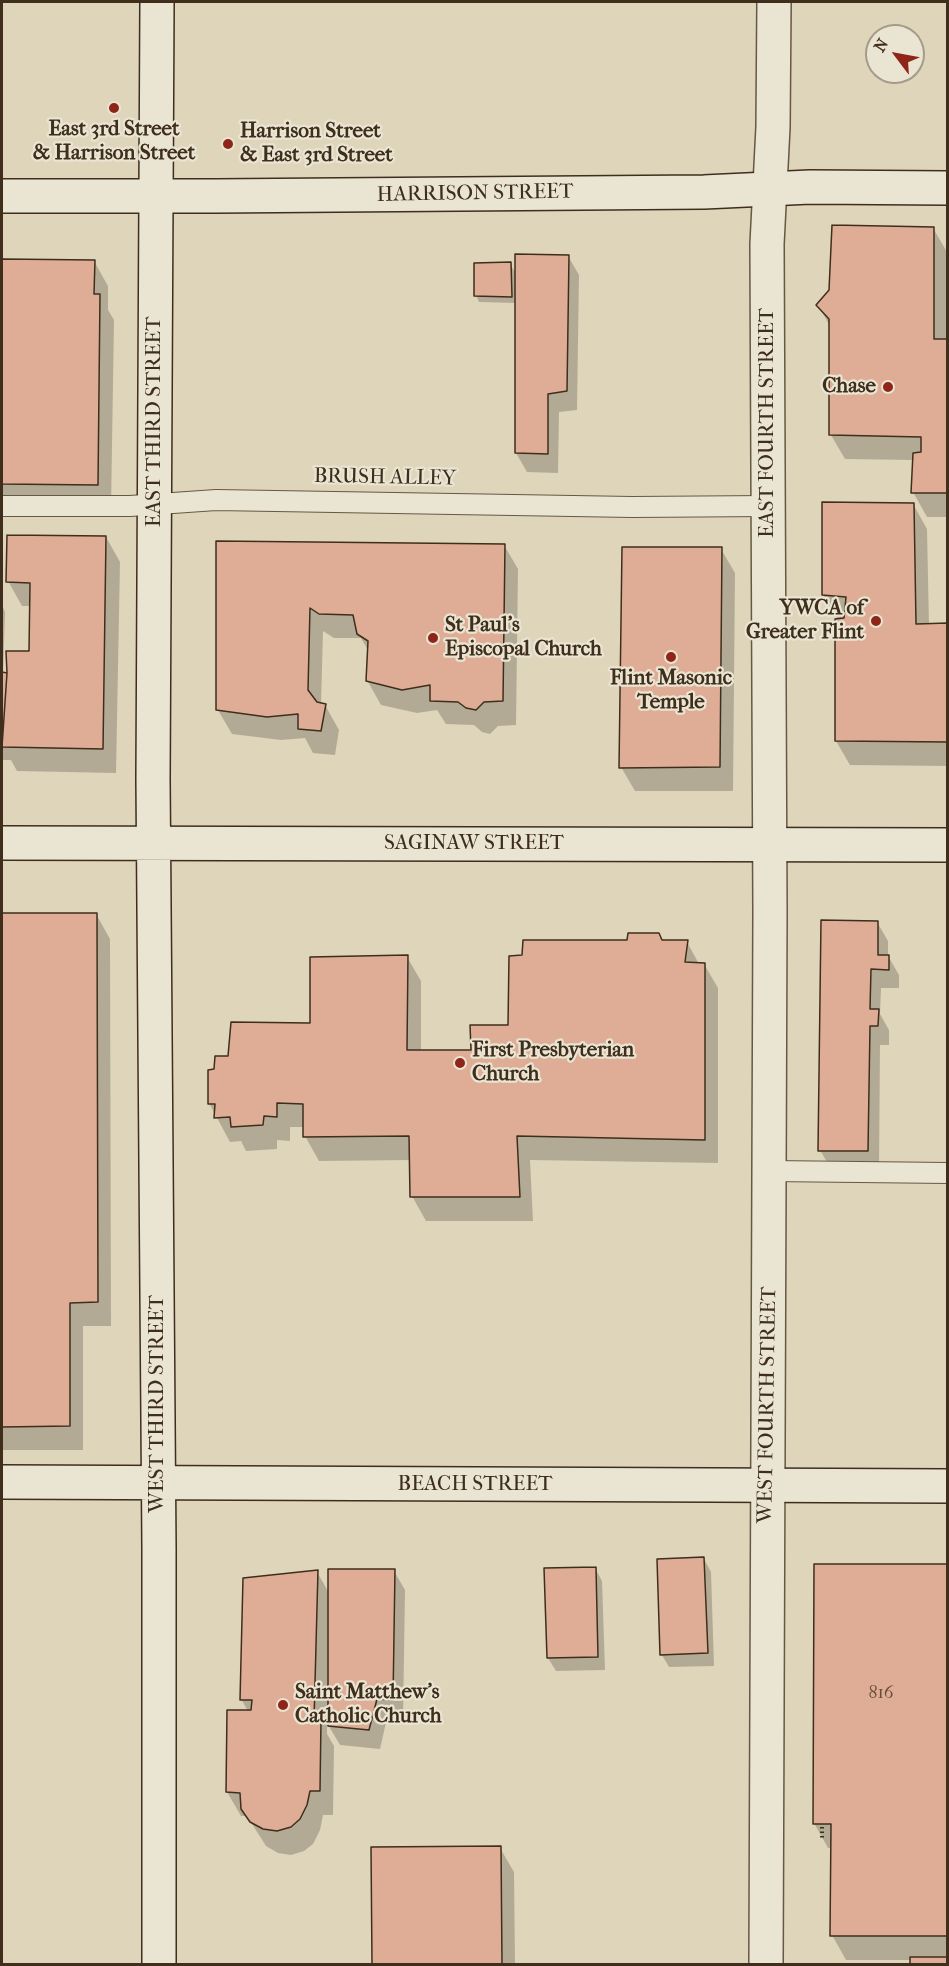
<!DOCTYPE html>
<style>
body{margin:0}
#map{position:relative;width:949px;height:1966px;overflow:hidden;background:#dfd5bb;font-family:"IM FELL French Canon",serif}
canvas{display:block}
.frame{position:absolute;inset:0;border:3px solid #3e2e1b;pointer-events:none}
.north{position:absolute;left:865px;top:24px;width:60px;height:60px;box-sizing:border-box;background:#eae4d3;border:2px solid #a59b89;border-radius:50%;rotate:302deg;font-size:16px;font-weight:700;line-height:24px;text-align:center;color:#3e2e1b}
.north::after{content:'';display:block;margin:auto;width:21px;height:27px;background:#8f2418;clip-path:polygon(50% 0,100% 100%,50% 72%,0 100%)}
</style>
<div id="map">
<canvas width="949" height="1966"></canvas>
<div class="frame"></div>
<div class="north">N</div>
</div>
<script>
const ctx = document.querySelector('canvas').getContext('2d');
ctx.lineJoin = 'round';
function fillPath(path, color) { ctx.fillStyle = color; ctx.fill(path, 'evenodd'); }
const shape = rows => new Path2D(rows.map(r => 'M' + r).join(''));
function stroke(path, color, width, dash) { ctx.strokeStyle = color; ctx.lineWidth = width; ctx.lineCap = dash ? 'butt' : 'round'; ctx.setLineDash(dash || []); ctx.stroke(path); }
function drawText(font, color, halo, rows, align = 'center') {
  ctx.font = font + ' "IM FELL French Canon",serif'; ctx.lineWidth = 4.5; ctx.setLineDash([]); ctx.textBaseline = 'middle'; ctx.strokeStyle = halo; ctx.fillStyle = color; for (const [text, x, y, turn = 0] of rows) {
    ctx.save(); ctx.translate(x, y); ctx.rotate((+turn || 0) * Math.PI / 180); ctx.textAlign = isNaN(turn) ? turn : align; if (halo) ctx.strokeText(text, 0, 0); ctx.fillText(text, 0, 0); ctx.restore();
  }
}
fillPath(shape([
 [933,228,947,252,948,517,927,517,913,492,914,460,845,459,831,435,831,328,818,305],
 [568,256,579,275,577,410,559,412,558,473,527,472,516,453,517,303,479,302,476,295,510,264,517,275],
 [2,260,94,261,108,286,108,310,114,320,111,509,2,508],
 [913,504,927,529,929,625,948,625,948,766,850,765,836,741,838,620,823,595],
 [106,537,120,562,116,773,17,771,11,760,2,760,2,605,5,612,3,674,8,674,30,652,31,606,22,606,8,581],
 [217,542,504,545,518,569,516,725,498,726,490,734,482,732,474,725,446,724,437,710,417,713,381,705,367,680,369,652,361,638,334,638,323,631,321,705,325,705,339,730,335,755,313,753,305,738,281,740,232,734,218,710],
 [721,549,735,573,733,791,635,791,621,767],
 [96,914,110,939,111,1326,83,1326,83,1450,2,1450,2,915],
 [877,922,888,941,888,956,899,975,899,988,881,988,880,1014,889,1030,889,1045,880,1045,879,1169,831,1169,820,1150],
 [663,942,687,942,699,964,704,964,718,988,718,1163,530,1160,533,1221,426,1221,412,1196,411,1160,319,1161,305,1136,304,1127,290,1127,290,1141,277,1140,277,1149,246,1151,241,1141,230,1142,209,1103,215,1071,230,1057,311,1024,407,957,421,981,421,1051,473,1051,509,1027],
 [704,1559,711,1572,714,1666,669,1667,662,1655],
 [948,1566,948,1964,912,1964,912,1960,846,1960,832,1935,832,1848,828,1848,814,1823],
 [595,1568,602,1581,605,1670,556,1671,548,1658,546,1570],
 [394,1571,405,1590,403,1719,387,1718,380,1749,340,1745,327,1723,327,1734,334,1746,333,1815,323,1815,320,1830,313,1844,304,1851,291,1855,278,1853,266,1846,247,1816,241,1816,227,1792,248,1711,241,1699,317,1572,329,1593],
 [500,1848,514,1872,515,1964,373,1964,373,1849]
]), '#0003');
const building = shape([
 [832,225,934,227,934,339,948,339,948,493,911,493,913,453,921,452,921,437,829,435,829,319,816,305,829,290,832,225],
 [515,254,569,255,567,391,548,394,548,454,515,453,515,254],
 [2,259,95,260,94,294,100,294,98,485,2,484,2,259],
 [511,262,512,297,474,296,474,263,511,262],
 [822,502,914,503,916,624,948,623,948,742,835,741,835,619,844,618,846,597,822,595,822,502],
 [7,535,106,536,103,749,2,747,7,673,6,651,29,651,30,583,6,582,7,535],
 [216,541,505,544,503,701,484,702,476,710,466,708,458,702,430,701,430,685,402,690,366,681,368,641,357,634,353,615,319,614,310,608,308,690,317,702,326,704,321,731,298,729,298,714,267,717,216,710,216,541],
 [622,547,722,547,720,767,619,768,622,547],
 [2,672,7,673,2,747,2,672],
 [2,913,97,913,98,1302,70,1303,70,1426,2,1427,2,913],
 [821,920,878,921,878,955,889,955,889,970,871,969,870,1009,879,1009,878,1026,870,1026,868,1151,818,1151,821,920],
 [628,933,659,933,662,940,688,940,685,962,705,963,705,1140,517,1136,520,1197,410,1197,409,1136,303,1137,303,1104,277,1103,277,1117,264,1116,263,1125,231,1127,230,1117,214,1118,215,1104,208,1104,208,1070,214,1069,215,1056,228,1056,231,1022,310,1023,310,957,408,955,407,1050,471,1050,470,1025,508,1025,509,956,522,955,523,940,627,940,628,933],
 [704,1557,708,1653,660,1655,657,1559,704,1557],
 [814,1564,948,1564,948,1936,830,1936,831,1824,813,1824,814,1564],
 [596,1567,598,1657,547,1658,544,1568,596,1567],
 [328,1569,395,1569,393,1700,377,1699,369,1730,328,1726,328,1569],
 [318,1570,314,1721,321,1720,320,1791,310,1791,307,1805,300,1819,291,1827,277,1831,263,1829,250,1822,241,1809,240,1793,226,1792,227,1710,251,1710,252,1700,240,1700,243,1578,318,1570],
 [501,1846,502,1964,372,1964,371,1847,501,1846],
 [910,1957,948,1957,948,1964,910,1964,910,1957]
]);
fillPath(building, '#dfad96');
stroke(building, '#3e2e1b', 1.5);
const lane = shape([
 [2,506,130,506,216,500,632,507,768,506],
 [770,1171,948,1173]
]);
const street = shape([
 [766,1964,770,912,767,244,773,127,774,2]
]);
const secondary = shape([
 [157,2,153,778,159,1548,159,1964],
 [2,196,216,196,704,192,810,187,948,188],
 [2,843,948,845],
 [2,1482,948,1486]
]);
stroke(lane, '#665843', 22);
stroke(street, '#665843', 36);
stroke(secondary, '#3e2e1b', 36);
stroke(shape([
 [822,1827,822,1839]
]), '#3e2e1b', 4, [1.5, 3]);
stroke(lane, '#eae4d3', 20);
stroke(street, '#eae4d3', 33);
stroke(secondary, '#eae4d3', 33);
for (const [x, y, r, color] of [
 [114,108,6,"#8f2418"],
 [228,144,6,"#8f2418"],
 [888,387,6,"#8f2418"],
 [876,621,6,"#8f2418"],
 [433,638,6,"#8f2418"],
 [671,657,6,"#8f2418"],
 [460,1063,6,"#8f2418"],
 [283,1705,6,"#8f2418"]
]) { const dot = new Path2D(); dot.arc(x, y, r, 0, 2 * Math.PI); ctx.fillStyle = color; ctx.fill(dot); stroke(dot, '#eae4d3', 2); }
drawText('18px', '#664e3a', null, [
 ["816",881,1694]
]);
drawText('bold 21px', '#3e2e1b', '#eae4d3', [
 ["East 3rd Street",114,130,"center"],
 ["& Harrison Street",114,154,"center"],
 ["Harrison Street",240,132],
 ["& East 3rd Street",240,156],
 ["Chase",876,387,"right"],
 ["YWCA of",864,609,"right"],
 ["Greater Flint",864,633,"right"],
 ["St Paul's",445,626],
 ["Episcopal Church",445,650],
 ["Flint Masonic",671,679,"center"],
 ["Temple",671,703,"center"],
 ["First Presbyterian",472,1051],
 ["Church",472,1075],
 ["Saint Matthew's",295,1693],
 ["Catholic Church",295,1717]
], 'left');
drawText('21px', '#3e2e1b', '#eae4d3', [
 ["HARRISON STREET",475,194,-1],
 ["EAST THIRD STREET",155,422,-90],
 ["EAST FOURTH STREET",768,423,-90],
 ["BRUSH ALLEY",385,478,1],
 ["SAGINAW STREET",474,844],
 ["WEST THIRD STREET",158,1404,-90],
 ["WEST FOURTH STREET",768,1405,-89],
 ["BEACH STREET",475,1485]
]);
</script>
